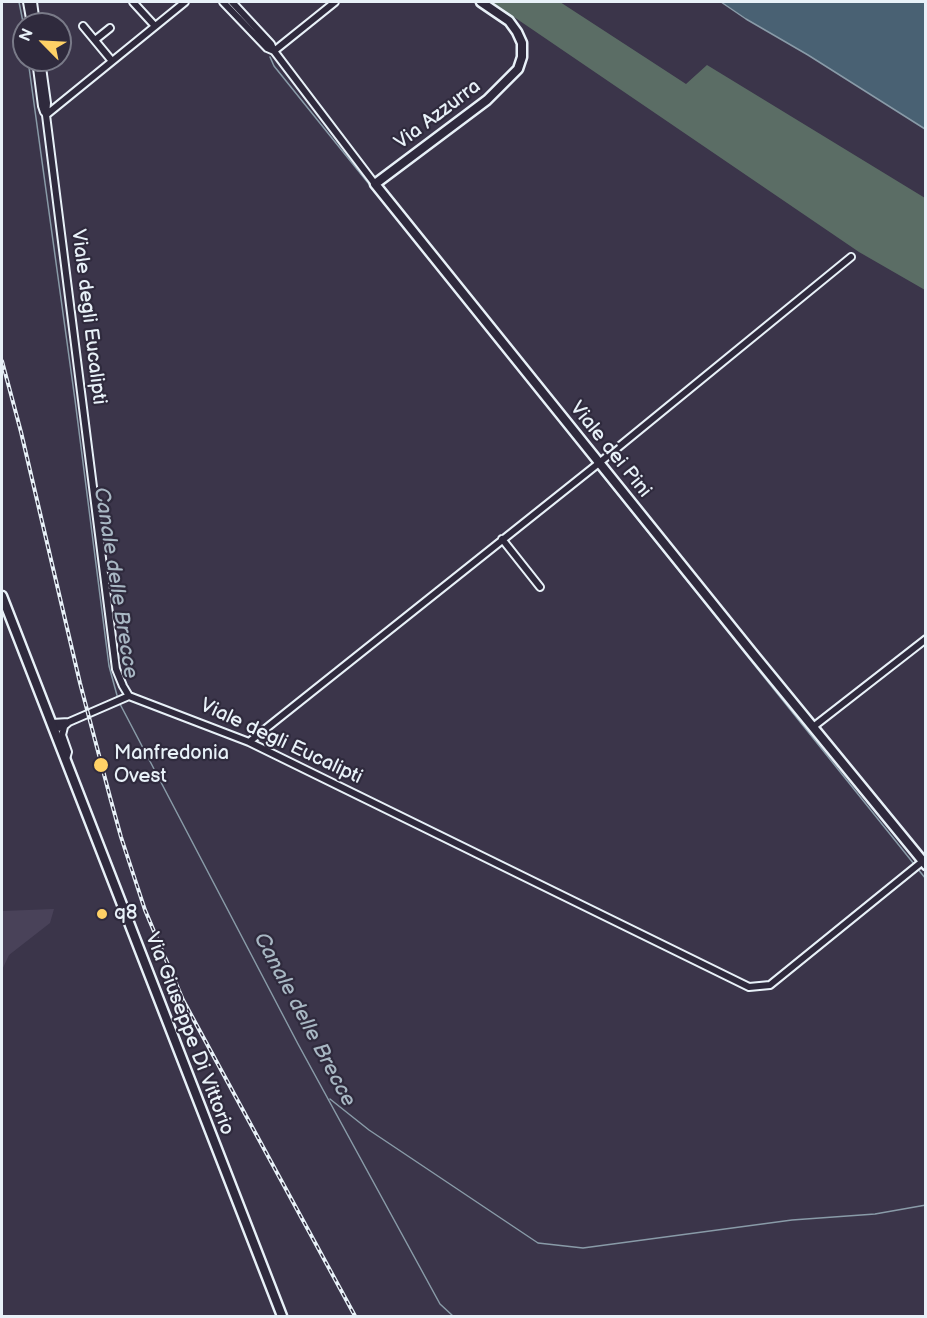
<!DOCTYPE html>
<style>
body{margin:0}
#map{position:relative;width:927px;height:1318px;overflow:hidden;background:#3b354a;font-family:"Balsamiq Sans",sans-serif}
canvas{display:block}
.frame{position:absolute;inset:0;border:3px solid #e8f1f8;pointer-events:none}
.north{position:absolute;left:12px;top:12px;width:60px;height:60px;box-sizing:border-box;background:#2f2a3d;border:2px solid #797a88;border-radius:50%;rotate:294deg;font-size:16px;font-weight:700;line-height:24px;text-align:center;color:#e8f1f8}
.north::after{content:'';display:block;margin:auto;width:21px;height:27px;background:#ffd166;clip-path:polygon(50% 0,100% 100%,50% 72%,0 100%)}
</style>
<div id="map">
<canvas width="927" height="1318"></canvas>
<div class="frame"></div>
<div class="north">N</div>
</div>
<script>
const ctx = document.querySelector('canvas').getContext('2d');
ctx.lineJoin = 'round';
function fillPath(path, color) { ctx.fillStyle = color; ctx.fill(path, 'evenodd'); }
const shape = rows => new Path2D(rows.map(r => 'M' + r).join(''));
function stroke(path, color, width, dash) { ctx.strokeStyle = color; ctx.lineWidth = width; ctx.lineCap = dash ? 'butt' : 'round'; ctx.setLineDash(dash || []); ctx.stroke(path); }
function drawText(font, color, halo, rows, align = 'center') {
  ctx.font = font + ' "Balsamiq Sans",sans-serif'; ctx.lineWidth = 4.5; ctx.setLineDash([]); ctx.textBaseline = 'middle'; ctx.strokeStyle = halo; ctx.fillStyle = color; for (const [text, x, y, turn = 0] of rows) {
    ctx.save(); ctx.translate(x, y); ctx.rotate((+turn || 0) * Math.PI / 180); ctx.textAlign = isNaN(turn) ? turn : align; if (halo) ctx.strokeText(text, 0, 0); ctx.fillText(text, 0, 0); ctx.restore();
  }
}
fillPath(shape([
 [54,909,50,923,9,955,2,970,2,911]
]), '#494259');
fillPath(shape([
 [492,2,560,2,686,84,707,65,925,198,925,290,859,252]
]), '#5b6d65');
const water = shape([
 [721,2,925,2,925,129,808,55,746,19,721,2]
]);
fillPath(water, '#496173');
stroke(water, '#899ba8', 1.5);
stroke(shape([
 [19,2,24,27],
 [270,57,274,66,591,460],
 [28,60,75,400,109,666,118,699],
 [599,471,914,864],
 [120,704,298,1044,440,1304,453,1316],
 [917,868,926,879],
 [330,1099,369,1130,538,1243,583,1248,792,1220,875,1214,926,1205]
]), '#899ba8', 1.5);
const street = shape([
 [27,2,31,24],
 [33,2,36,24],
 [133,2,155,26],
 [223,2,267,48,274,51],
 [232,2,271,44,274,51,375,184],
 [83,26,112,61],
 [95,40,110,28],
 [274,51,335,2],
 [36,60,42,106,44,112],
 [41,60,47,103,46,115,116,669,123,686,129,696,249,742,749,987,770,985,923,861],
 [46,115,185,2],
 [502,539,540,587],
 [52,723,69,722],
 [53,727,62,728,69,722,129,696],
 [64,727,62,735,68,752,66,759],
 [813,727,926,639],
 [249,742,599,463,851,257]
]);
const secondary = shape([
 [481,2,509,21,517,32,522,43,522,57,518,69,487,100,375,184,754,655,926,865],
 [2,596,282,1316]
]);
stroke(street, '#e8f1f8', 10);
stroke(secondary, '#e8f1f8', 13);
stroke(street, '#2f2a3d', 6);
stroke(secondary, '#2f2a3d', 8);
const rail = shape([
 [2,361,21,432,80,683,110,797,121,837,145,910,183,1000,355,1316]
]);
stroke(rail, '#e8f1f8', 4);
stroke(rail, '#2f2a3d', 1.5, [4.5]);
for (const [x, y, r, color] of [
 [101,765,8,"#ffd166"],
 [102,914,6,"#ffd166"]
]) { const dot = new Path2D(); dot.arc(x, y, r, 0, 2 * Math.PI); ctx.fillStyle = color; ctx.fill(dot); stroke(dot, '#2f2a3d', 2); }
drawText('20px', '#e8f1f8', '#2f2a3d', [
 ["Via Azzurra",438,115,-37],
 ["Viale degli Eucalipti",88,317,83],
 ["Viale dei Pini",610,450,51],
 ["Viale degli Eucalipti",281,742,25],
 ["Via Giuseppe Di Vittorio",189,1034,69]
]);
drawText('20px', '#e8f1f8', '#2f2a3d', [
 ["Manfredonia",114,754],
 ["Ovest",114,777],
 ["q8",114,914]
], 'left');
drawText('italic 21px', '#a8b7c3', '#2f2a3d', [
 ["Canale delle Brecce",115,583,81],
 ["Canale delle Brecce",304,1020,62]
]);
</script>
